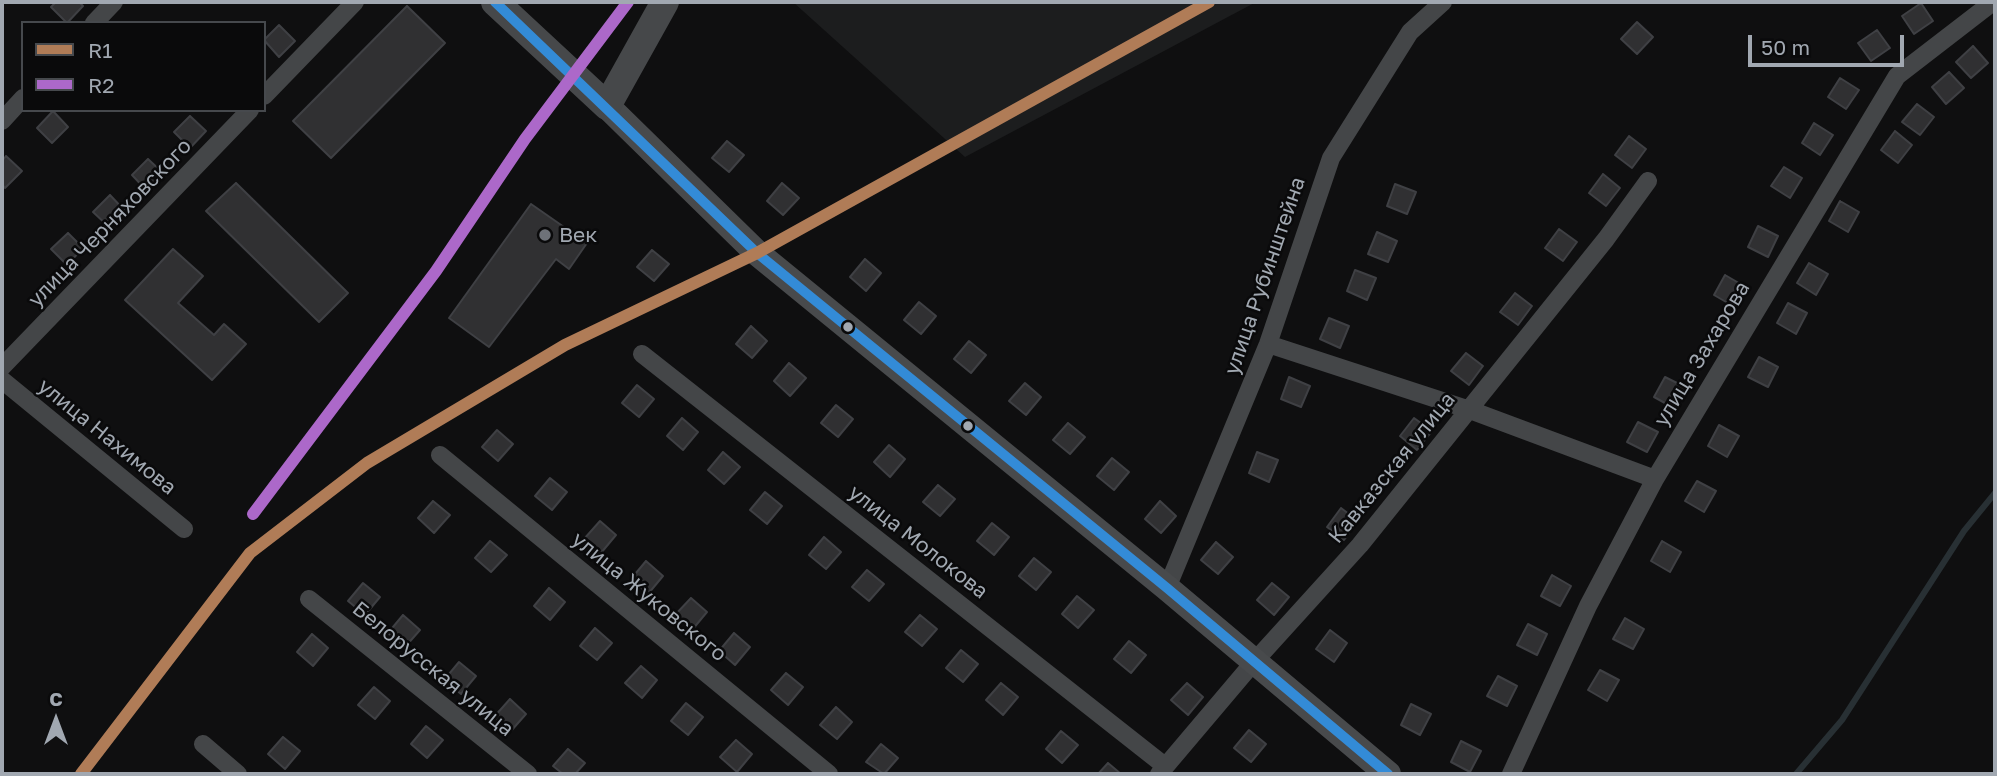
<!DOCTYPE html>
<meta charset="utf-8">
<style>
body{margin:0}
#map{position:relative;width:1997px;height:776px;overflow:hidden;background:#0f0f10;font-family:"Golos Text",sans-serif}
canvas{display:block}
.frame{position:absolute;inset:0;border:4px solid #a1a8b1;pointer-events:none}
.legend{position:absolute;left:21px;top:21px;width:245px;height:91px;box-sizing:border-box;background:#0a0a0b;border:2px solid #46494d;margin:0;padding:9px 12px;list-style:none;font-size:21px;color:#a1a8b1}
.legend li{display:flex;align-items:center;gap:14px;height:35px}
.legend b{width:35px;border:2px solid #46494d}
.north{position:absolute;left:21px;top:685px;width:70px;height:70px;-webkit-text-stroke:5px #0a0a0b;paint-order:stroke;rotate:0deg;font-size:19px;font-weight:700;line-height:28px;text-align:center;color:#a1a8b1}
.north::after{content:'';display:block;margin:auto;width:24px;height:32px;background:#a1a8b1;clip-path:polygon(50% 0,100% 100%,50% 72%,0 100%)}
.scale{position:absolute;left:1748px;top:35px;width:156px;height:32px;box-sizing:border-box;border:4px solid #a1a8b1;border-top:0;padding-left:9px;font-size:21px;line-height:24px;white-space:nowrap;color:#a1a8b1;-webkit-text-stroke:5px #0a0a0b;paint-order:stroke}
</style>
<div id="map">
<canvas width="1997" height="776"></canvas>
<div class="frame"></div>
<ul class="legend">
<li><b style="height:9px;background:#b07c57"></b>R1</li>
<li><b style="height:9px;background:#ac68c9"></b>R2</li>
</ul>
<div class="north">С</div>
<div class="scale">50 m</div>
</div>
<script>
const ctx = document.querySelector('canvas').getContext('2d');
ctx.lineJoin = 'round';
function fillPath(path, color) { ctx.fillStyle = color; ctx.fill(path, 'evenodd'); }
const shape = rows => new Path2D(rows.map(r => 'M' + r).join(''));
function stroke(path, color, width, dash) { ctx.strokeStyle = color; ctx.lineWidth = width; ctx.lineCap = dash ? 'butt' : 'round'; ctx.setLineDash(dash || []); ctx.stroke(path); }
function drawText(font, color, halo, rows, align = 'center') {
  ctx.font = font + ' "Golos Text",sans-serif'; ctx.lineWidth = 5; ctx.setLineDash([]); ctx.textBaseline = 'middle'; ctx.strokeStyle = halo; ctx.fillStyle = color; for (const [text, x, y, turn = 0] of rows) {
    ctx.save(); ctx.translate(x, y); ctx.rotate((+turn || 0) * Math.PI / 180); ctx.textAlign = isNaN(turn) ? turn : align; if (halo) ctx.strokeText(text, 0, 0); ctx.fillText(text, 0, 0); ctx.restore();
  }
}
fillPath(shape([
 [793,2,1256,2,965,157]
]), '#1c1d1e');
stroke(shape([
 [1796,774,1842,720,1964,531,1995,493]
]), '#283034', 6);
const building = shape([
 [56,2,79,2,83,6,67,23,51,7,56,2],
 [1921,3,1933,21,1914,34,1902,16,1921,3],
 [407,6,445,43,331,158,293,121,407,6],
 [1637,22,1653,37,1637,54,1621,39,1637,22],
 [279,25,295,41,279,57,264,40,279,25],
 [1877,30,1890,48,1871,61,1858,43,1877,30],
 [1973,46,1988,63,1971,78,1956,62,1973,46],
 [1949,72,1964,88,1946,104,1932,87,1949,72],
 [1840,78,1859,90,1846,109,1828,97,1840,78],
 [1917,104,1934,117,1920,135,1902,122,1917,104],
 [53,111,68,127,52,143,37,128,53,111],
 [190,116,206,131,190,148,174,132,190,116],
 [1814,123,1833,135,1820,155,1802,143,1814,123],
 [1895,131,1912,145,1898,163,1881,150,1895,131],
 [1629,136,1646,149,1632,168,1615,155,1629,136],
 [727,141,744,155,729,172,712,158,727,141],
 [6,156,22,171,5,188,2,184,2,161,6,156],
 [148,159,164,174,147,191,132,175,148,159],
 [1784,167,1802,178,1790,198,1771,186,1784,167],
 [1603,174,1620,188,1606,206,1589,193,1603,174],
 [236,183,348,293,319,322,206,211,236,183],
 [782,183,799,198,783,215,767,201,782,183],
 [1395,184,1416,192,1407,214,1387,206,1395,184],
 [110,195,125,211,109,227,93,212,110,195],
 [1840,201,1859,212,1848,232,1829,221,1840,201],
 [531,204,587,243,569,269,556,259,489,347,449,318,531,204],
 [1758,226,1778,236,1768,257,1748,247,1758,226],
 [1559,229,1577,242,1563,261,1545,248,1559,229],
 [1377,232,1397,241,1388,262,1368,254,1377,232],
 [68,233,83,248,67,265,51,249,68,233],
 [173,249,203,276,178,303,214,335,224,324,246,344,212,380,125,300,173,249],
 [652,250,669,264,654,281,637,267,652,250],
 [865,259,881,273,866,291,850,277,865,259],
 [1809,263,1828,274,1816,295,1797,283,1809,263],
 [1355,270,1376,278,1367,300,1347,291,1355,270],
 [1725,275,1744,286,1733,306,1714,295,1725,275],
 [1515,293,1532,306,1518,325,1500,312,1515,293],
 [919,302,936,316,921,334,904,320,919,302],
 [1788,303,1807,313,1796,334,1777,323,1788,303],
 [1329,318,1349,326,1340,348,1320,339,1329,318],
 [751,326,767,341,752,358,736,344,751,326],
 [969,341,986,355,971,373,954,359,969,341],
 [1466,353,1483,366,1469,385,1451,371,1466,353],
 [1759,357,1778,367,1768,387,1748,377,1759,357],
 [789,363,806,378,790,396,774,381,789,363],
 [1289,377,1310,386,1301,407,1281,399,1289,377],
 [1665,377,1685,387,1674,408,1654,397,1665,377],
 [1025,383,1041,397,1026,415,1009,401,1025,383],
 [637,385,654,399,639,417,622,403,637,385],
 [836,405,853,419,838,437,821,423,836,405],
 [682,418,698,432,683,450,667,436,682,418],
 [1414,418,1432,431,1417,450,1400,436,1414,418],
 [1638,422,1658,432,1647,452,1627,442,1638,422],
 [1068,423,1085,437,1070,454,1053,440,1068,423],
 [1719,425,1739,436,1727,457,1708,446,1719,425],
 [497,430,513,444,498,461,482,447,497,430],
 [889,445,905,459,890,477,874,462,889,445],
 [723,452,740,467,724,484,708,470,723,452],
 [1257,452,1278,460,1269,482,1249,473,1257,452],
 [1112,458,1129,472,1114,490,1097,476,1112,458],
 [550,478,567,492,552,510,535,496,550,478],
 [1697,481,1716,491,1704,512,1685,501,1697,481],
 [938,485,955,499,940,516,923,502,938,485],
 [765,492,782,506,767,524,750,510,765,492],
 [433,501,450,515,434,533,418,518,433,501],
 [1160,501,1176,516,1161,533,1145,519,1160,501],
 [1341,508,1358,521,1344,540,1327,527,1341,508],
 [600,521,616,535,601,553,584,539,600,521],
 [992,523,1009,537,994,555,977,541,992,523],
 [824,537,841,552,826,569,809,555,824,537],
 [490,541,507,555,491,572,475,558,490,541],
 [1662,541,1681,552,1670,572,1651,561,1662,541],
 [1216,542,1233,557,1218,574,1201,560,1216,542],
 [1034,558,1051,572,1036,590,1019,576,1034,558],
 [646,561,663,576,648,594,631,579,646,561],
 [867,570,884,584,869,601,852,587,867,570],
 [1552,575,1571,586,1560,606,1541,596,1552,575],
 [363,583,380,597,365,615,348,601,363,583],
 [1272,583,1289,597,1274,615,1257,600,1272,583],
 [549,588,565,602,550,620,534,606,549,588],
 [1077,596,1094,610,1078,628,1062,614,1077,596],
 [691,598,707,612,692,630,675,615,691,598],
 [403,615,420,630,405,647,388,633,403,615],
 [920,615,937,629,922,646,905,632,920,615],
 [1625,618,1644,629,1633,649,1613,639,1625,618],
 [1528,624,1547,634,1537,655,1517,645,1528,624],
 [595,628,612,643,597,660,580,646,595,628],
 [1330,630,1347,643,1334,662,1316,649,1330,630],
 [734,633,750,647,735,665,719,651,734,633],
 [312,634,328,648,313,666,297,652,312,634],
 [1129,641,1146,655,1131,673,1114,659,1129,641],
 [961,650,978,664,963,682,946,668,961,650],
 [459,662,476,676,461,694,444,680,459,662],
 [641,666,657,680,642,698,625,683,641,666],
 [1600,670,1619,680,1607,701,1588,690,1600,670],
 [786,673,803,687,788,705,771,690,786,673],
 [1498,676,1517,686,1507,706,1487,696,1498,676],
 [1001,683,1018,697,1003,715,986,700,1001,683],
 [1187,683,1203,697,1188,715,1171,700,1187,683],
 [374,687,390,701,375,719,358,705,374,687],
 [510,699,526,714,511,731,494,717,510,699],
 [686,703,703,717,688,735,671,721,686,703],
 [1411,704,1431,714,1420,735,1401,725,1411,704],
 [836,707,852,722,837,739,820,725,836,707],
 [426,726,443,740,427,758,411,744,426,726],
 [1249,730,1266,744,1251,762,1234,748,1249,730],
 [1061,731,1078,745,1062,763,1046,749,1061,731],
 [283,737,300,751,285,769,268,754,283,737],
 [736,740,752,754,737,772,720,757,736,740],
 [1461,741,1481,751,1470,772,1451,762,1461,741],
 [881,744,898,758,884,774,866,762,881,744],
 [568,749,585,763,575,774,563,774,553,766,568,749],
 [1108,763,1121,774,1098,774,1108,763]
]);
fillPath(building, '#303032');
stroke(building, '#3f4044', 2);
stroke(shape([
 [94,23,114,2],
 [264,96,355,2],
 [2,121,23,98],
 [1268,344,1470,410,1655,479],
 [642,354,1165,766],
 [2,367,250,110],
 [2,380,184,529],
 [440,455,829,774],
 [1167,588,1268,344,1331,158,1410,32,1443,2],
 [309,599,528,774],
 [203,744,238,774],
 [1159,774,1253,663,1360,545,1606,239,1648,181],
 [1511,774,1588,606,1655,479,1897,76,1993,2]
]), '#444648', 18);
stroke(shape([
 [607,106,757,253,1167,588,1388,774]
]), '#484a4c', 26);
stroke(shape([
 [495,2,607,106,665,2]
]), '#46484a', 28);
stroke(shape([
 [495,2,757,253,1167,588,1388,774]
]), '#338bd7', 10);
stroke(shape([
 [81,774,250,553,367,463,565,345,757,253,1209,2]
]), '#b07c57', 12);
stroke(shape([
 [253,514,436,271,525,139,628,2]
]), '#ac68c9', 12);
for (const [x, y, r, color] of [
 [545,235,7,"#6e7279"],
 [848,327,6,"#a1a8b1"],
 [968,426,6,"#a1a8b1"]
]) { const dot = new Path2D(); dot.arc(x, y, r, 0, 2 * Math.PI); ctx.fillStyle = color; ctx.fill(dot); stroke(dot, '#0a0a0b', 2.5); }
drawText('21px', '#a1a8b1', '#0a0a0b', [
 ["улица Черняховского",110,223,-46],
 ["улица Рубинштейна",1265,276,-71],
 ["улица Захарова",1702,354,-59],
 ["улица Нахимова",107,437,39],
 ["Кавказская улица",1392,468,-51],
 ["улица Молокова",918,542,38],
 ["улица Жуковского",649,597,39],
 ["Белорусская улица",433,669,39]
]);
drawText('21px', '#a1a8b1', '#0a0a0b', [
 ["Век",559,235]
], 'left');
</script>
